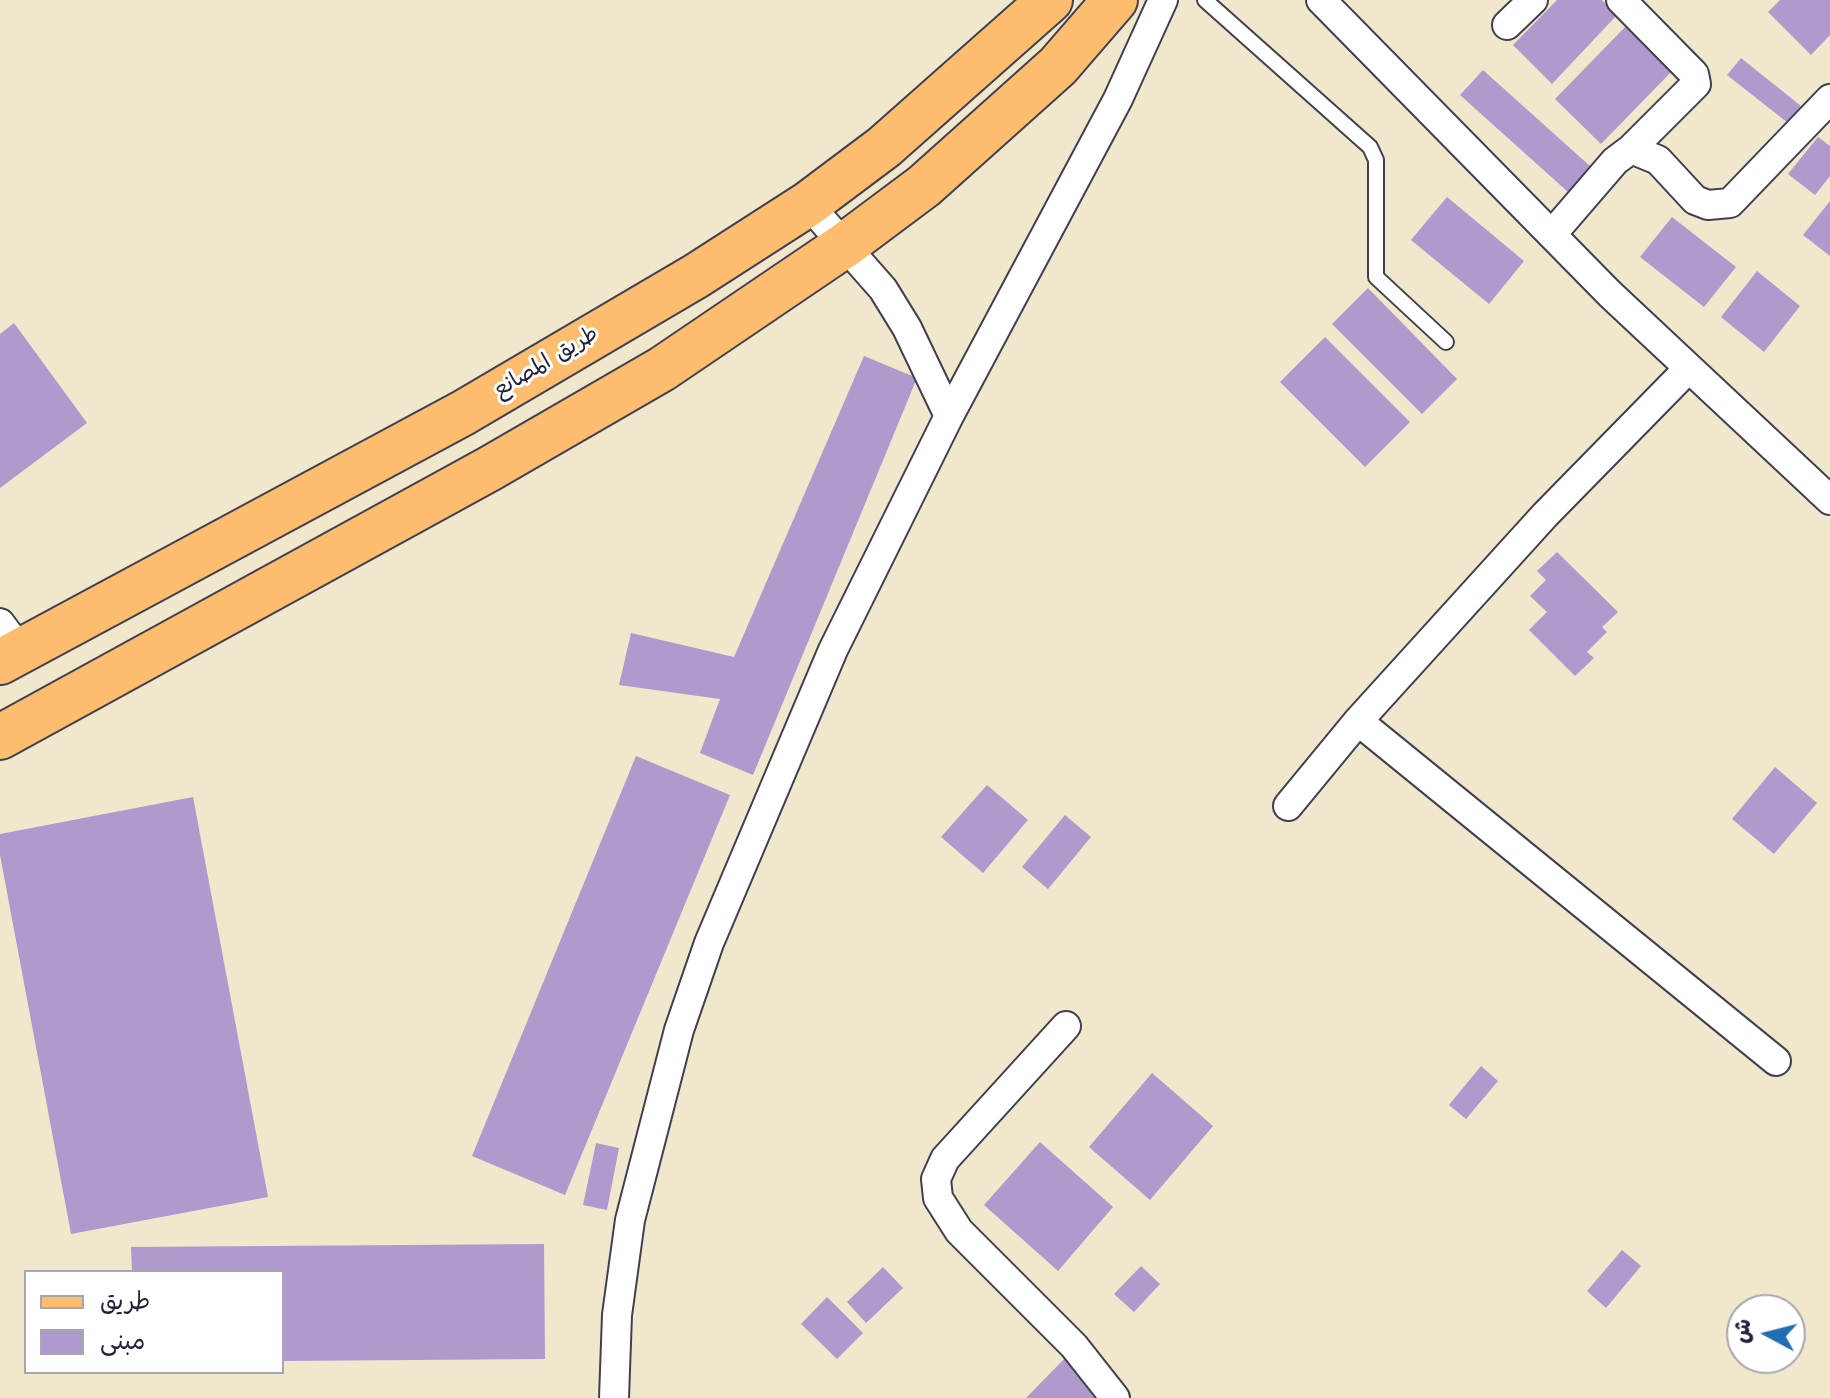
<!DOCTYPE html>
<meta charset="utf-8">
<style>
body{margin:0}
#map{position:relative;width:1830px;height:1398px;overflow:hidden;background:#f0e7cd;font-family:Kalam,"Playpen Sans Arabic",sans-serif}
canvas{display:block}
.legend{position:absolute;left:24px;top:1270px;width:260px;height:104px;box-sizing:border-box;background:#fff;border:2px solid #a7a7b1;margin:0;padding:10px 14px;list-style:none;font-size:24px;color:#22223b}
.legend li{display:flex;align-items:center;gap:16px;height:40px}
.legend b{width:40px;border:2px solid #a7a7b1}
.north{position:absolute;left:1726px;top:1294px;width:80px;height:80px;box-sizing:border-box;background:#fff;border:2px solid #a7a7b1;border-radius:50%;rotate:277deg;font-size:22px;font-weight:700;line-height:32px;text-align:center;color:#22223b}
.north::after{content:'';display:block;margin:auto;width:28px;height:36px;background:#1f6fb2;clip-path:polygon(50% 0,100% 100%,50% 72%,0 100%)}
</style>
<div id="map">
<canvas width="1830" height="1398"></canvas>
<ul class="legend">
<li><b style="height:10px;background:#fcbd6f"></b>طريق</li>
<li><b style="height:22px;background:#b099cc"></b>مبنى</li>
</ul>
<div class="north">ش</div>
</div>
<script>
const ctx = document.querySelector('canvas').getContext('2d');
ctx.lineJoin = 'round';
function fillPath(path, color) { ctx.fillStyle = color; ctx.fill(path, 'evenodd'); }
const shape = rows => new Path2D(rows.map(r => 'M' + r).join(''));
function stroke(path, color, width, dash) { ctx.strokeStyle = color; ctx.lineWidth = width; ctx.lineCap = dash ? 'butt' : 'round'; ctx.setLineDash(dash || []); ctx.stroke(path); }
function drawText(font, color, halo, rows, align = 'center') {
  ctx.font = font + ' Kalam,"Playpen Sans Arabic",sans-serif'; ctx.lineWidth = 6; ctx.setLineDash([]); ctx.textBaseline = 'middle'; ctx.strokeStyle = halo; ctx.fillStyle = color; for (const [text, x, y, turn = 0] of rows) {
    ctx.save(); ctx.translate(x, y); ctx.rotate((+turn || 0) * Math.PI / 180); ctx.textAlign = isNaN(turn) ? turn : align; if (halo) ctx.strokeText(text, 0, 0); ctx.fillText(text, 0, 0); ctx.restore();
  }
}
fillPath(shape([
 [1557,0,1602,0,1617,15,1552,84,1513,45],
 [1780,0,1830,0,1830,35,1811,55,1768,12],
 [1628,24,1674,69,1601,144,1555,99],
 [1741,58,1801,106,1788,123,1727,75],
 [1483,70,1591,167,1568,192,1460,95],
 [1818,137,1830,146,1830,176,1815,195,1788,174],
 [1447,197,1524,261,1489,304,1411,240],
 [1830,201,1830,256,1803,235],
 [1672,217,1736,267,1704,307,1640,257],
 [1757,271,1800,306,1764,352,1721,317],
 [1368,288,1457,379,1422,414,1332,324],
 [14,323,87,423,0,488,0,334],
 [1325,337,1410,422,1365,467,1280,382],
 [864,356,917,378,753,775,700,753,720,699,619,685,631,633,734,657],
 [1557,552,1618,612,1602,627,1607,632,1587,652,1594,658,1575,676,1529,630,1547,612,1530,596,1546,580,1537,571],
 [636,756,730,795,565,1195,472,1156],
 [1775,767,1817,803,1774,854,1732,819],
 [987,785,1028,820,983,873,941,837],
 [193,797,268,1197,71,1234,0,855,0,834],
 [1065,815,1091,837,1048,889,1022,867],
 [1481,1066,1498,1081,1466,1119,1449,1105],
 [1152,1073,1213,1126,1150,1200,1089,1147],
 [1040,1142,1113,1207,1058,1271,984,1205],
 [596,1143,619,1148,607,1210,583,1205],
 [544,1244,545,1359,282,1361,282,1272,132,1272,131,1247],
 [1622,1250,1641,1266,1606,1308,1587,1291],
 [1141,1266,1160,1284,1134,1312,1114,1294],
 [883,1267,903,1288,866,1323,847,1302],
 [827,1297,863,1333,837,1359,801,1324],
 [1067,1356,1109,1398,1026,1398]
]), '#b099cc');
const service = shape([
 [1205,0,1370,147,1376,160,1376,277,1446,342]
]);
const minor = shape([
 [1321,0,1610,294,1830,500],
 [1621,0,1694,74,1696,84,1631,149],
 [1507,25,1533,0],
 [808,204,883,289,907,328,949,416],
 [1553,233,1615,161,1631,149,1658,160,1695,200,1708,205,1730,203,1830,99],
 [0,623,21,651],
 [1358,721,1776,1061],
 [1288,806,1358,721,1545,515,1689,368],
 [1066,1026,945,1159,936,1179,938,1198,959,1231,1074,1346,1115,1398],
 [614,1398,617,1315,630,1220,679,1030,709,943,833,650,949,416,1118,99,1163,0]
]);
const primary = shape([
 [0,662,463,413,696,276,808,204,884,147,1050,0],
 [0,737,489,469,662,369,845,245,924,186,1058,66,1115,0]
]);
stroke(service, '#414051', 18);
stroke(minor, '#414051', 32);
stroke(primary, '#414051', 48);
stroke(service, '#fff', 14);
stroke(minor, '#fff', 28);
stroke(primary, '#fcbd6f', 44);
drawText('22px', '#22223b', '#fff', [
 ["طريق المصانع",547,364,-31]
]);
</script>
